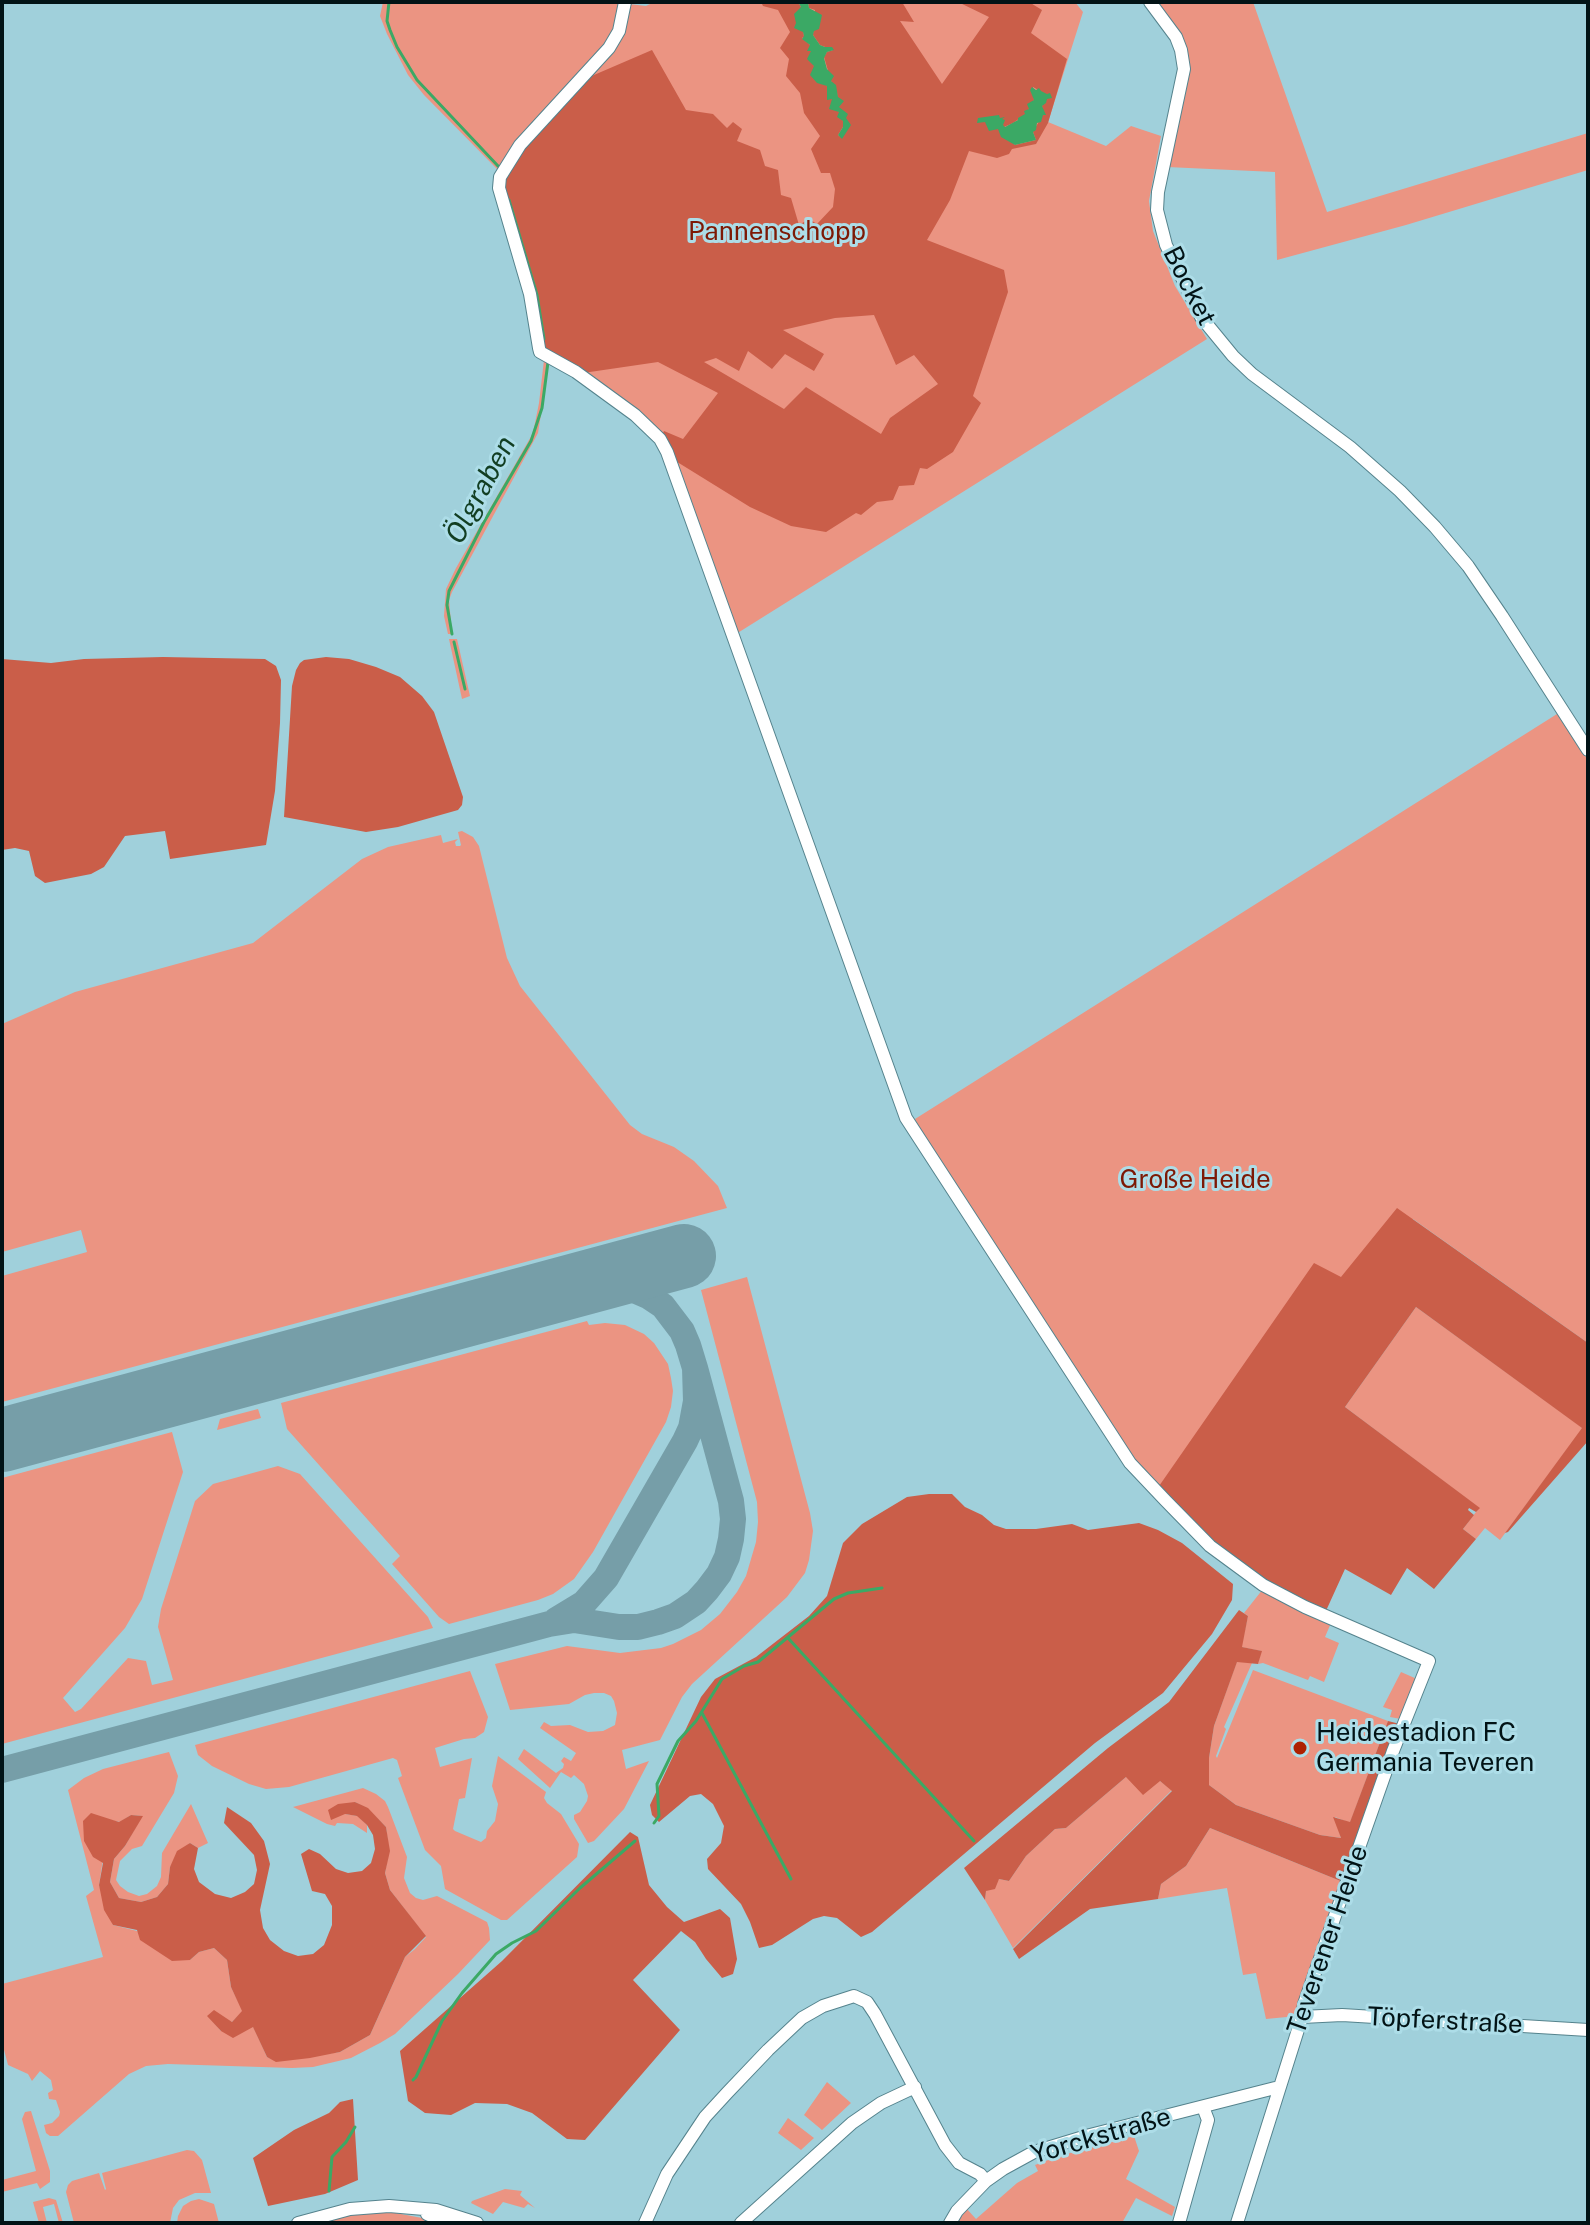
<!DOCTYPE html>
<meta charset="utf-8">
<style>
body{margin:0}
#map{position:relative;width:1590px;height:2225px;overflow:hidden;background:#a0d0db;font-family:"Public Sans",sans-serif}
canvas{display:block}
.frame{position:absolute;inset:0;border:4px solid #021316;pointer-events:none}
</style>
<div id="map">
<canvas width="1590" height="2225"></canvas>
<div class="frame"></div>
</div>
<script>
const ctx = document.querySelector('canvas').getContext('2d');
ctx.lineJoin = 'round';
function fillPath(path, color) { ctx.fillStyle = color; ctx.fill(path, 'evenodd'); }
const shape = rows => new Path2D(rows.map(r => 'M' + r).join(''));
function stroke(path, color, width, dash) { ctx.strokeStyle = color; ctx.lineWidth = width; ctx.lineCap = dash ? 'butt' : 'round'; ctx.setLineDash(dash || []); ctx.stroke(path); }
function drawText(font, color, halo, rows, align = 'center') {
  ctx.font = font + ' "Public Sans",sans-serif'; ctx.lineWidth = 6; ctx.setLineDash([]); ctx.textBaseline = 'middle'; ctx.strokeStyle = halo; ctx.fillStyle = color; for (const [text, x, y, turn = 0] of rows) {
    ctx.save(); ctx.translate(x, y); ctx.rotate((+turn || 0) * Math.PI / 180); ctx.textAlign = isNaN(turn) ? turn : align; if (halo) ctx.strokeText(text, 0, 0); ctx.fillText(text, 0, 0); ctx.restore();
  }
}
fillPath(shape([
 [383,2,622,2,615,32,497,169,424,95,408,75,387,34,380,16],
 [654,2,1075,2,1083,12,1048,122,1106,146,1131,126,1161,136,1149,201,1153,231,1175,286,1207,339,736,634,674,460,583,372,587,78,629,4,646,6],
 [1156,2,1253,2,1327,212,1588,133,1588,170,1406,225,1277,260,1275,172,1167,167,1186,90,1188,69],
 [544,360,549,363,538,433,452,592,449,600,452,634,448,634,444,616,446,589,456,568,533,433,539,403],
 [449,639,457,639,470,696,462,699],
 [1557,714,1588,760,1588,1343,1413,1219,1191,1521,1135,1465,926,1143,915,1119],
 [462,831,473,837,479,846,507,958,520,986,630,1125,642,1134,674,1147,694,1161,718,1186,727,1208,2,1402,2,1276,87,1252,81,1230,2,1252,2,1024,75,992,253,943,362,859,388,847,441,835,443,843,458,839,455,842,456,846,460,846,461,845,458,832],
 [747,1277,810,1513,813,1531,809,1560,805,1573,787,1597,692,1684,682,1697,660,1740,622,1750,626,1769,649,1761,624,1809,594,1841,588,1843,574,1819,574,1815,580,1812,587,1801,588,1796,584,1784,574,1775,571,1778,561,1772,550,1788,518,1759,524,1749,556,1773,563,1768,564,1764,561,1761,564,1757,571,1761,576,1753,540,1728,544,1722,551,1726,570,1725,588,1732,603,1731,615,1725,617,1713,614,1701,611,1696,604,1693,594,1693,585,1695,569,1704,510,1710,495,1664,567,1646,620,1653,661,1648,673,1644,701,1630,720,1614,737,1592,746,1576,756,1542,758,1522,757,1502,701,1290],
 [1416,1307,1583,1428,1500,1540,1485,1528,1476,1539,1463,1529,1479,1508,1345,1407],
 [587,1321,589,1325,605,1323,625,1325,644,1334,654,1343,668,1364,671,1378,673,1391,671,1407,666,1422,593,1552,574,1579,553,1594,538,1600,449,1624,439,1617,392,1564,400,1556,287,1429,281,1403],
 [258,1409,261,1418,217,1430,220,1419],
 [172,1432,183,1472,142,1599,125,1628,63,1698,75,1712,81,1709,128,1658,146,1661,152,1685,173,1680,158,1627,161,1609,195,1501,213,1484,278,1466,300,1474,419,1607,428,1617,433,1628,2,1744,2,1478],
 [1263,1589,1331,1623,1325,1637,1339,1643,1324,1682,1310,1676,1308,1680,1263,1663,1258,1664,1261,1651,1241,1647,1248,1616,1244,1613],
 [1237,1661,1252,1663,1224,1727,1226,1729,1216,1756,1217,1758,1253,1670,1388,1721,1350,1823,1335,1817,1341,1838,1320,1835,1236,1805,1209,1785,1209,1758,1214,1726],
 [470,1671,488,1717,484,1732,475,1738,464,1739,435,1748,440,1767,472,1758,465,1798,459,1799,453,1829,455,1831,481,1842,486,1838,487,1831,495,1821,498,1804,492,1786,498,1756,546,1792,544,1798,547,1803,561,1814,579,1844,577,1857,507,1920,501,1920,445,1889,441,1866,425,1850,398,1778,402,1776,397,1760,393,1758,289,1787,266,1789,249,1784,212,1766,198,1755,195,1745],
 [1401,1672,1417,1679,1401,1719,1390,1717,1392,1710,1383,1707],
 [169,1752,178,1776,174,1793,142,1846,132,1849,120,1861,116,1880,120,1886,128,1892,139,1896,147,1894,157,1886,161,1877,162,1853,191,1804,208,1843,198,1848,190,1843,170,1867,168,1884,157,1897,141,1902,119,1898,110,1882,114,1859,125,1846,142,1816,131,1815,120,1822,109,1820,99,1885,113,1925,137,1931,190,1960,199,1952,214,1948,227,1960,231,1987,243,2011,232,2022,208,2016,221,2031,253,2026,267,2057,276,2061,340,2052,370,2035,405,1957,415,1949,426,1937,390,1890,385,1873,389,1851,386,1827,368,1809,355,1802,345,1814,358,1816,367,1825,367,1833,353,1824,337,1823,335,1826,327,1824,293,1807,363,1788,376,1794,385,1801,388,1807,407,1857,404,1878,410,1893,416,1898,423,1900,437,1896,441,1898,487,1922,489,1928,490,1940,458,1974,395,2034,380,2043,351,2058,313,2067,292,2068,168,2064,146,2066,129,2074,58,2136,50,2136,46,2133,44,2125,52,2123,59,2116,60,2112,56,2100,49,2099,48,2093,53,2090,51,2080,40,2071,32,2081,28,2074,8,2065,2,2042,2,1984,103,1957,86,1896,94,1890,68,1790,84,1778,103,1769],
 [1126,1777,1160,1781,1172,1790,1013,1948,985,1900,986,1891,999,1879,1009,1881,1026,1856,1055,1829,1066,1828],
 [1210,1828,1343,1882,1297,2016,1266,2019,1256,1973,1243,1975,1227,1888,1158,1899,1161,1884,1186,1866],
 [827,2082,851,2103,822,2130,804,2115],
 [31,2111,50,2171,50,2182,40,2189,37,2183,2,2192,2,2180,36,2171,22,2119,25,2112],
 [788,2118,814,2138,801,2150,778,2133],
 [1134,2136,1139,2151,1126,2179,1175,2207,1172,2216,1136,2198,1122,2223,954,2223,966,2208,976,2219,1017,2183,1038,2171,1035,2165,1059,2156],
 [187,2150,194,2151,202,2160,211,2193,195,2193,179,2200,173,2208,170,2223,74,2223,66,2192,68,2185,72,2181,99,2173,105,2190,106,2189,102,2173],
 [505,2189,522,2191,520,2195,535,2208,528,2204,524,2208,503,2202,493,2214,471,2203,472,2201],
 [49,2198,56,2200,63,2223,59,2223,54,2204,43,2207,47,2223,39,2223,33,2202],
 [199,2199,214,2204,219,2223,177,2223,178,2216,183,2206,191,2201],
 [378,2212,396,2213,422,2218,437,2223,319,2223,354,2214]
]), '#eb9482');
fillPath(shape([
 [761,2,798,2,801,7,804,37,802,38,810,45,814,66,827,86,843,121,843,127,838,135,842,138,845,118,838,107,837,92,831,81,824,57,827,52,833,50,820,45,813,35,815,10,809,8,808,2,902,2,914,22,900,21,942,84,989,17,958,2,1029,2,1042,10,1031,33,1067,59,1048,123,1036,144,1012,149,1009,154,997,158,969,151,950,200,927,240,1004,270,1008,292,973,396,981,403,953,452,927,469,920,468,914,485,899,486,893,500,877,502,861,515,856,513,826,532,791,526,750,507,674,460,661,437,664,431,683,439,718,393,658,362,583,373,544,352,502,190,507,165,587,78,652,50,686,110,713,114,727,128,733,122,742,129,737,141,760,150,765,166,778,170,781,195,791,198,799,225,809,219,817,224,833,207,835,189,830,173,821,173,811,149,820,136,804,113,800,93,786,76,789,59,780,48,790,32,778,10,763,6],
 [1033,87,1047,95,1042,106,1043,114,1033,132,1036,140,1015,145,998,128,979,118,992,118,1004,127,1013,123,1026,114,1029,109,1034,100],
 [874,315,896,365,914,355,938,384,890,418,881,434,806,387,784,409,704,362,716,358,739,371,748,351,772,369,785,354,814,371,824,354,783,330,835,318],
 [163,657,265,659,276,666,281,680,280,723,275,791,266,845,170,859,165,831,125,836,104,867,91,874,45,883,35,876,29,851,15,848,2,850,2,659,51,663,84,659],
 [326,657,349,659,376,667,400,677,422,696,434,712,463,797,462,805,458,810,398,827,366,832,284,817,292,686,296,670,300,663,304,660],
 [1397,1208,1588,1343,1588,1441,1508,1532,1505,1533,1582,1428,1416,1307,1345,1407,1480,1508,1476,1512,1469,1508,1468,1510,1474,1515,1463,1529,1476,1539,1434,1589,1407,1568,1391,1595,1345,1569,1325,1613,1265,1583,1232,1561,1157,1489,1314,1263,1341,1277],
 [929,1494,952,1494,965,1507,982,1515,994,1525,1006,1529,1036,1529,1072,1524,1088,1530,1139,1523,1158,1530,1182,1543,1233,1584,1232,1600,1212,1634,1163,1693,1095,1743,872,1932,861,1937,837,1918,824,1916,813,1919,772,1945,759,1948,750,1922,741,1904,708,1869,707,1859,721,1843,724,1826,713,1804,701,1794,690,1796,659,1822,652,1815,650,1805,701,1697,715,1679,756,1657,809,1616,827,1596,843,1543,862,1524,907,1497],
 [1239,1610,1248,1616,1242,1647,1262,1651,1258,1664,1237,1662,1214,1726,1209,1758,1209,1785,1236,1805,1320,1835,1341,1838,1333,1817,1350,1822,1388,1721,1400,1724,1343,1882,1210,1828,1186,1866,1161,1884,1158,1899,1090,1909,1019,1959,1013,1949,1172,1791,1160,1781,1143,1795,1126,1777,1066,1828,1055,1829,1026,1856,1009,1881,999,1879,995,1889,986,1891,985,1900,964,1868,1108,1748,1169,1702],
 [355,1802,368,1808,386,1827,390,1851,385,1873,390,1890,426,1936,405,1957,370,2035,340,2052,310,2058,276,2062,267,2057,253,2027,233,2038,221,2031,207,2016,214,2010,232,2022,242,2011,231,1987,227,1960,214,1948,199,1952,190,1960,172,1961,140,1940,137,1930,113,1925,104,1910,99,1885,103,1863,93,1857,84,1841,83,1821,91,1813,119,1822,131,1815,143,1816,125,1846,114,1859,110,1882,119,1898,141,1902,157,1897,168,1884,170,1867,177,1851,190,1843,198,1848,194,1869,199,1882,215,1894,231,1898,245,1892,254,1884,257,1870,254,1855,224,1823,227,1807,251,1823,264,1841,270,1864,260,1910,263,1928,270,1940,284,1951,298,1956,313,1954,324,1945,332,1925,332,1906,325,1894,312,1891,301,1854,309,1849,320,1854,336,1869,348,1873,362,1871,371,1863,375,1849,373,1835,367,1825,357,1816,345,1814,331,1820,328,1810,338,1804],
 [630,1832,638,1837,649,1885,667,1907,684,1922,720,1909,730,1918,737,1959,733,1974,722,1978,706,1959,695,1942,681,1931,633,1980,680,2030,585,2140,567,2139,532,2113,507,2104,475,2103,451,2115,425,2113,408,2101,400,2051,502,1961],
 [353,2099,358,2180,325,2194,268,2206,253,2158,294,2130,329,2113,340,2102]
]), '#ca5e49');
fillPath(shape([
 [798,2,808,2,809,8,822,15,819,29,814,31,813,35,820,45,825,47,832,47,834,50,827,52,824,58,827,69,834,76,831,81,836,85,838,97,844,101,839,107,848,114,846,118,851,125,842,139,838,135,843,127,843,121,837,117,839,112,829,109,832,99,827,100,827,86,817,83,810,75,814,66,807,59,811,51,807,51,810,45,802,39,804,36,803,32,794,28,796,23,794,14,801,7],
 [1032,87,1036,90,1039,88,1041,91,1047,94,1050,93,1052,98,1047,99,1046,103,1042,106,1046,115,1043,115,1041,122,1037,123,1036,130,1033,132,1036,140,1015,145,1001,137,998,129,989,131,985,122,977,123,978,118,999,115,1000,118,1005,117,1002,119,1005,120,1003,125,1005,127,1018,120,1018,118,1025,114,1024,111,1029,109,1027,104,1034,100,1030,90]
]), '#3ba965');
stroke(shape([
 [389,2,387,21,390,30,397,47,417,80,498,166],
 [509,200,537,295,544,339],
 [452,634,447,605,449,591,484,522,531,441,542,408,548,362],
 [454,642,465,689],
 [788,1638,974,1841],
 [702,1713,791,1879],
 [654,1823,659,1816,657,1784,678,1741,696,1721,722,1679,744,1666,758,1662,834,1599,848,1593,882,1588],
 [413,2080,416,2077,442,2021,462,1993,496,1954,512,1943,536,1931,580,1888,635,1841],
 [329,2191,332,2157,346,2142,355,2127]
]), '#3ba965', 3);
stroke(shape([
 [556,1620,584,1603,606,1578,685,1441,691,1428,696,1401,695,1368,688,1345,682,1331,663,1306,648,1296,625,1286,599,1283,579,1285],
 [2,1770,549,1624,574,1620,619,1627,638,1627,658,1622,675,1616,696,1602,707,1590,719,1574,727,1557,731,1539,733,1519,731,1501,695,1368]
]), '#769ea8', 26);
stroke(shape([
 [2,1440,684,1256]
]), '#769ea8', 64);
const minor = shape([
 [625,2,619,31,609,48,520,145,500,177,499,188,530,294,539,348,540,352,576,372,635,415,660,439,667,452,906,1118,1130,1463,1165,1500,1210,1546,1263,1585,1305,1607,1429,1661,1393,1751,1304,2004,1302,2017,1237,2223],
 [1150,2,1176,37,1181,50,1184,69,1158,192,1157,210,1166,245,1201,317,1233,356,1252,374,1350,447,1400,491,1435,527,1468,566,1502,616,1588,750],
 [1302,2017,1342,2015,1588,2030],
 [427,2214,447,2223],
 [298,2223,350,2209,389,2206,436,2210,477,2223],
 [645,2223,667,2174,705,2117,727,2093,768,2050,802,2018,823,2006,854,1996,867,2002,875,2014,945,2145,959,2163,980,2174,986,2181],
 [741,2223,852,2123,881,2103,915,2087],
 [950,2223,957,2211,986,2181,1003,2169,1034,2152,1090,2135,1275,2088],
 [1179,2223,1208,2120,1203,2107]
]);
stroke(minor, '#55838d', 14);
stroke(minor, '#fff', 12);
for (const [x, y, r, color] of [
 [1300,1748,8,"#ae2102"]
]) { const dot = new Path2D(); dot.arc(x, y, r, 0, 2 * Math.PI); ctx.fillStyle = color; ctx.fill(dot); stroke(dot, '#addde8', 3); }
drawText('26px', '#7d1905', '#addde8', [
 ["Pannenschopp",777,232],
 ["Große Heide",1195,1180]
]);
drawText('26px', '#021316', '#addde8', [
 ["Bocket",1189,286,63],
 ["Teverener Heide",1328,1940,-71],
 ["Töpferstraße",1445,2021,3],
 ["Yorckstraße",1101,2136,-16]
]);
drawText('26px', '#021316', '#addde8', [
 ["Heidestadion FC",1316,1733],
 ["Germania Teveren",1316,1763]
], 'left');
drawText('italic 28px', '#123e22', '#addde8', [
 ["Ölgraben",481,490,-62]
]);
</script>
